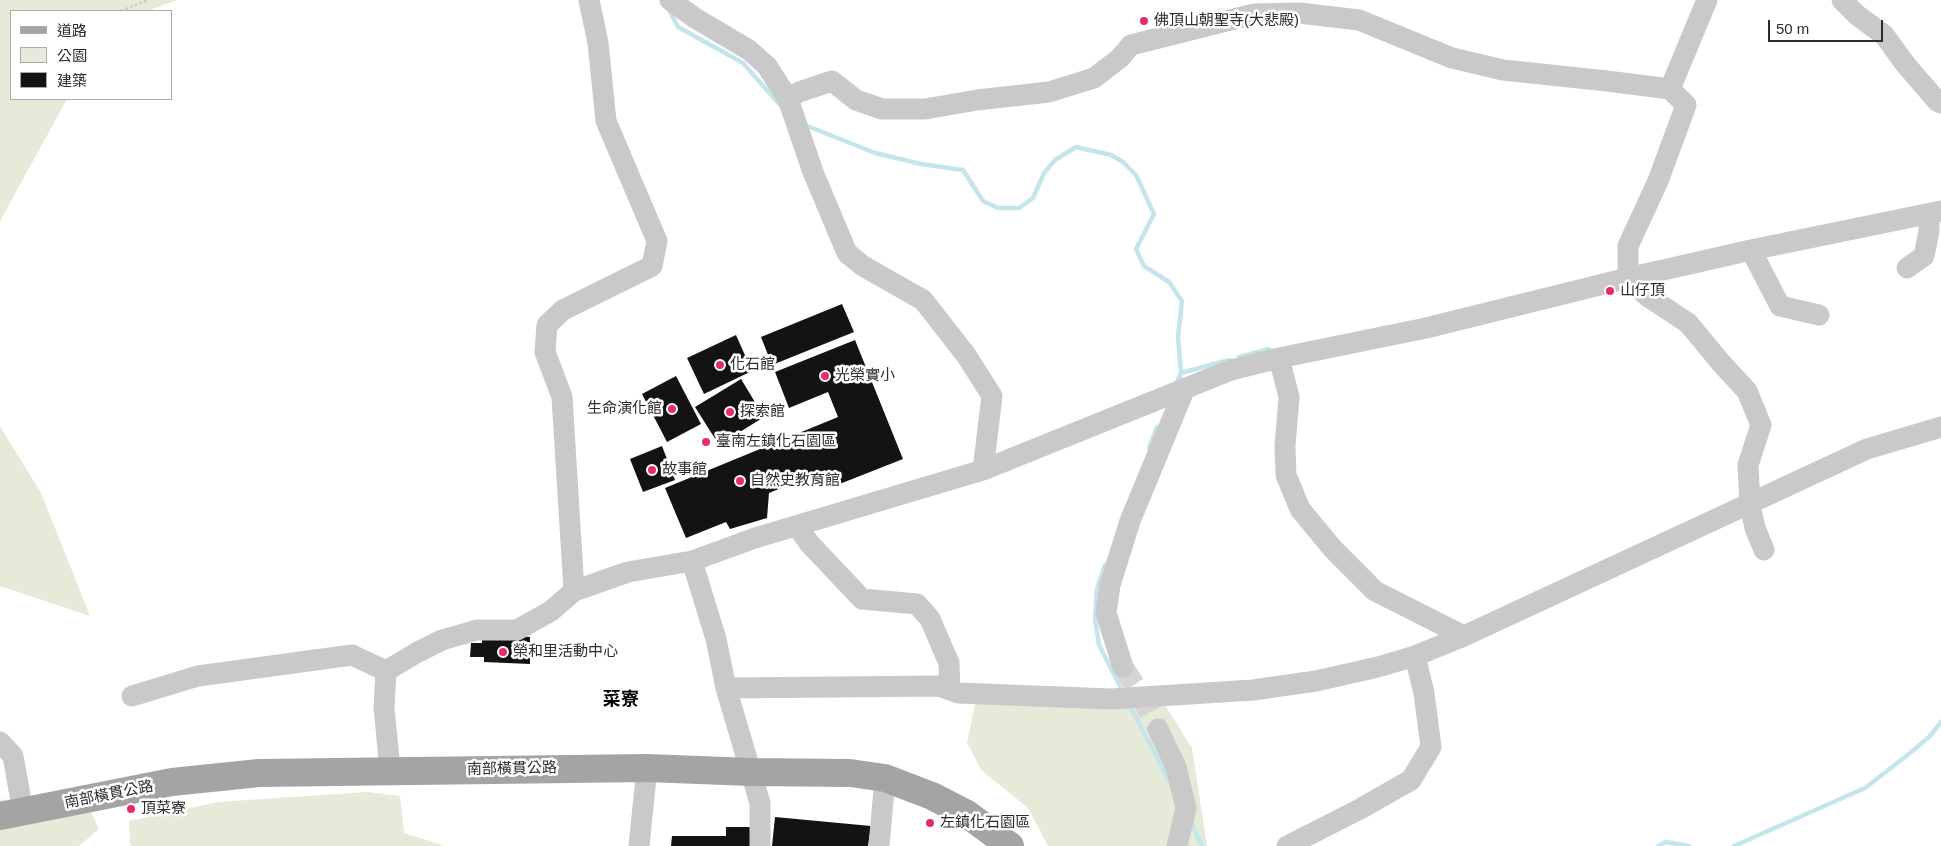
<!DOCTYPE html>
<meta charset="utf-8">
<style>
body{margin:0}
#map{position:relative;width:1941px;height:846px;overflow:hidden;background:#fff;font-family:Helvetica,"Noto Sans TC",sans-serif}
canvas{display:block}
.legend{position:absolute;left:10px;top:10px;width:162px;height:90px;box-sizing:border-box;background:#fff;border:1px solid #ababab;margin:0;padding:6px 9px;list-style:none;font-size:15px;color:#2c2c2c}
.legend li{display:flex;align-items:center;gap:10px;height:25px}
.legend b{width:25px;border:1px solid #ababab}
.scale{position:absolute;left:1768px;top:20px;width:115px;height:22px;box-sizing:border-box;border:2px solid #2c2c2c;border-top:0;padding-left:6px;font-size:15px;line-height:18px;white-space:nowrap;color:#2c2c2c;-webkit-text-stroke:4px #fff;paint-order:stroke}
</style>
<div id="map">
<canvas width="1941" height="846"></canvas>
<ul class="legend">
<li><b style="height:6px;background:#a4a4a4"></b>道路</li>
<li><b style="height:14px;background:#e6ead8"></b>公園</li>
<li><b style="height:14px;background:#131313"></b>建築</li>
</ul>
<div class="scale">50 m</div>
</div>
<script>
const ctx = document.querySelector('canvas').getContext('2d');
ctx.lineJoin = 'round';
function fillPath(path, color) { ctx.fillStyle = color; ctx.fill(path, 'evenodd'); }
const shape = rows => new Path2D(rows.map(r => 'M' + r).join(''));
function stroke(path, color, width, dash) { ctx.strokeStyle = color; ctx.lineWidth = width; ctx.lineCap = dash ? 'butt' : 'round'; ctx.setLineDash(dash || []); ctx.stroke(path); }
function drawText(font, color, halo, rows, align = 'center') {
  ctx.font = font + ' Helvetica,"Noto Sans TC",sans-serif'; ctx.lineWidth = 5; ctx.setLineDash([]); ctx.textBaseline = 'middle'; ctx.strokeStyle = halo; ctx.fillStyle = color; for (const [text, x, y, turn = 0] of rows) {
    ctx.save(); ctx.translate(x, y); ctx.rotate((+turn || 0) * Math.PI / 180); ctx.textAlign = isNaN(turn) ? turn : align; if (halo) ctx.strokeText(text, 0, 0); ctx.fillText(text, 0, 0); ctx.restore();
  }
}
fillPath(shape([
 [0,0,177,0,147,11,11,11,11,99,67,99,0,221],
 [0,426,41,493,90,616,0,586],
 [1076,702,1165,705,1192,748,1207,846,1048,846,1028,808,981,770,967,743,975,704],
 [367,792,400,796,404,833,445,846,131,846,130,843,129,821,218,802],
 [47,797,86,802,99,829,79,846,0,846,0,800]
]), '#e6ead8');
stroke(shape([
 [669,10,678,27,743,63,780,105],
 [805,125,875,153,921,164,963,170,983,201,998,208,1019,208,1033,198,1044,173,1055,160,1076,147,1111,155,1123,162,1136,175,1154,214,1136,249,1144,266,1169,282,1182,301,1178,337,1181,373,1176,384],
 [1239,357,1269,349],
 [1181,373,1229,360],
 [1149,448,1157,427],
 [1105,565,1097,589,1095,619,1099,645,1123,692],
 [1129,704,1170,783],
 [1190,821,1202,846],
 [1658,846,1666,842,1689,846],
 [1734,846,1865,788,1905,757,1929,737,1941,722]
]), '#c4e6ea', 4.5);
fillPath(shape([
 [842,304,854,332,772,365,761,337],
 [736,335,752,371,704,394,687,358],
 [855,340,903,459,837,485,825,470,769,493,767,518,730,529,726,522,686,538,665,488,838,417,828,392,789,408,775,372],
 [676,376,701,424,667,442,642,394],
 [741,379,764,417,719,445,695,407],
 [662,446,675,480,643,492,630,459],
 [482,634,530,637,530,646,536,647,536,658,530,658,530,664,484,662,484,657,470,657,471,643,482,643],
 [775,817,871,826,868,846,772,846],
 [726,827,752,827,752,846,671,846,672,836,726,836]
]), '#131313');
stroke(shape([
 [1123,667,1138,690,1158,729]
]), '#d5d5d5', 21, [21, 11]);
stroke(shape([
 [121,11,147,0]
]), '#c9c9c9', 2.5, [2.5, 2.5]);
stroke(shape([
 [670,0,695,18,749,50,767,66,788,99,813,172,847,253,863,266,923,300,966,355,992,396,983,470],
 [1842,0,1857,15,1884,35,1906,65,1937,101,1941,103],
 [1670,89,1707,0],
 [788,99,799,92,832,81,856,100,882,109,925,109,977,100,1049,92,1094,78,1120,58,1131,45,1254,14,1299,13,1359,20,1452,58,1503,70,1607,81,1670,89,1686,105,1658,181,1628,246,1628,278,1647,296,1688,323,1722,364,1747,391,1761,425,1748,465,1750,505,1755,528,1764,550],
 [1751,250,1780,306,1819,315],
 [1907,268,1924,256,1929,231,1929,214],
 [1279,358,1289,397,1285,446,1286,475,1300,509,1333,549,1375,591,1464,636],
 [797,526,809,543,862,599,917,604,930,619,949,663,950,690],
 [692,561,716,639,726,688,760,803,760,846],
 [574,591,562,397,545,352,547,325,563,310,652,266,657,241,606,121,598,43,589,0],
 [1123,667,1106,613,1110,585,1130,521,1185,388],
 [726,688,939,686,958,693,1111,699,1253,690,1316,681,1378,667,1415,656,1464,636,1867,449,1941,427],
 [132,696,198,676,352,655,386,671],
 [1158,729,1176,767,1186,808,1177,846],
 [0,742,13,756,23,812],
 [390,770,384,707,386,671,418,652,442,640,477,630,517,630,551,611,574,591,628,572,692,561,755,538,983,470,1231,370,1279,358,1426,328,1628,278,1751,250,1941,211],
 [639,846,647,768],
 [879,846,885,778],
 [1287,846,1360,809,1411,780,1431,747,1424,693,1415,656]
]), '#c9c9c9', 21);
stroke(shape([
 [0,816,172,782,259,773,647,768,751,772,850,773,885,778,932,796,967,814,1010,846]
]), '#a4a4a4', 28);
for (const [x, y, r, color] of [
 [1144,21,5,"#e52c6b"],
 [1610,291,5,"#e52c6b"],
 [720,365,5,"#e52c6b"],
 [825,376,5,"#e52c6b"],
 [672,409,5,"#e52c6b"],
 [730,412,5,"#e52c6b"],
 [706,442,5,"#e52c6b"],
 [652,470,5,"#e52c6b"],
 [740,481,5,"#e52c6b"],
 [503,652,5,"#e52c6b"],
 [131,809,5,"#e52c6b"],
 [930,823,5,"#e52c6b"]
]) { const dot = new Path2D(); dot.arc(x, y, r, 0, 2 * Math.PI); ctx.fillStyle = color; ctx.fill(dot); stroke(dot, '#fff', 2); }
drawText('15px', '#2c2c2c', '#fff', [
 ["佛頂山朝聖寺(大悲殿)",1154,21],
 ["山仔頂",1620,291],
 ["化石館",730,365],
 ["光榮實小",835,376],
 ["生命演化館",662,409,"right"],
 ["探索館",740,412],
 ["臺南左鎮化石園區",716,442],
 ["故事館",662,470],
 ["自然史教育館",750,481],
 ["榮和里活動中心",513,652],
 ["頂菜寮",141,809],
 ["左鎮化石園區",940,823]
], 'left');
drawText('15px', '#2c2c2c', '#fff', [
 ["南部橫貫公路",512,769,-1],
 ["南部橫貫公路",109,795,-11]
]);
drawText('bold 18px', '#000', '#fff', [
 ["菜寮",621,700]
]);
</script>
